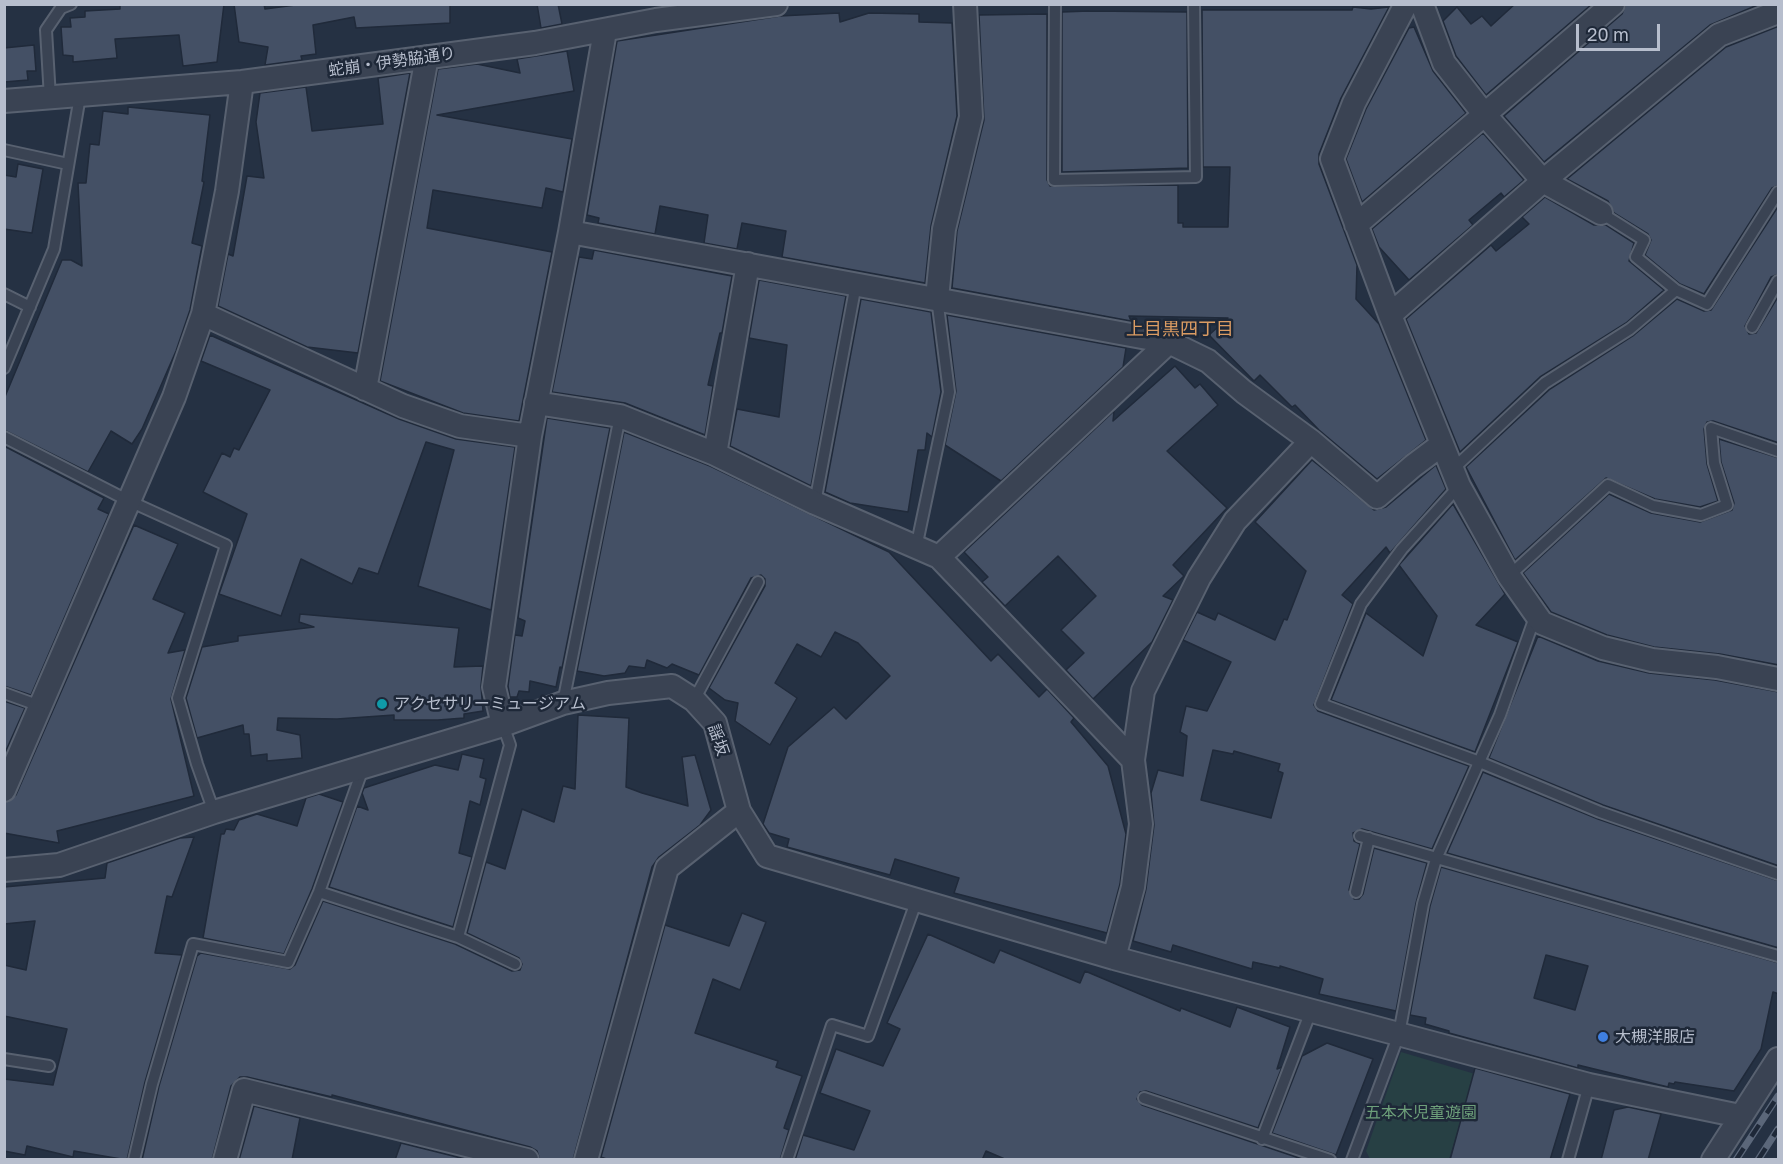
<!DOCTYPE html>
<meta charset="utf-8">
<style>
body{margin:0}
#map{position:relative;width:1783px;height:1164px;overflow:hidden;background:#253143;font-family:"Golos Text",sans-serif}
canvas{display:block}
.frame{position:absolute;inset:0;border:6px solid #b7becd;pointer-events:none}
.scale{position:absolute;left:1576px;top:24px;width:84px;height:27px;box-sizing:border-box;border:3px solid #b7becd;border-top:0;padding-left:8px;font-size:18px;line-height:21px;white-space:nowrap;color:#b7becd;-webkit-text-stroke:4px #1e2838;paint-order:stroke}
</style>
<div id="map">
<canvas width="1783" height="1164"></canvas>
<div class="frame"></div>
<div class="scale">20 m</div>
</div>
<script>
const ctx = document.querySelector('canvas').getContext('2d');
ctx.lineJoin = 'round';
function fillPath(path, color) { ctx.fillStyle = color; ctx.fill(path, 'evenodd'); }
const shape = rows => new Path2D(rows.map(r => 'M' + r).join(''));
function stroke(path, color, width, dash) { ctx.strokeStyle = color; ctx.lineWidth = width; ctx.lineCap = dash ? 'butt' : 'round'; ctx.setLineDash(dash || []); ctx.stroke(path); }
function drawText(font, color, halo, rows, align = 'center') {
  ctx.font = font + ' "Golos Text","Noto Sans JP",sans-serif'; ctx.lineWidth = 5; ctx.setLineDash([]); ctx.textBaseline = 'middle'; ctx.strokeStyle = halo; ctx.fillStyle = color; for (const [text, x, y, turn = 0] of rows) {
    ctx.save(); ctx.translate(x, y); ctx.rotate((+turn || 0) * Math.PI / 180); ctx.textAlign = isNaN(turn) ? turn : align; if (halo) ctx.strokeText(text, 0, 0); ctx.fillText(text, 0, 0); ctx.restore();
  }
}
fillPath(shape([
 [1401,1052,1475,1074,1449,1159,1370,1159,1366,1151]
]), '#274044');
const building = shape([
 [120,4,224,4,217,62,183,66,179,35,115,39,117,58,73,62,73,56,63,55,61,27,71,27,70,18,85,17,85,11,120,9,120,4],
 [234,4,264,4,265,9,303,4,450,4,450,23,356,28,354,17,313,25,316,54,301,56,302,60,265,65,268,47,239,42,234,4],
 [537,4,558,4,562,24,541,28,537,4],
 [1515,4,1592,4,1486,95,1456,56,1443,21,1457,7,1471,24,1482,16,1491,26,1515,4],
 [1626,4,1760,4,1710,25,1544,162,1504,116,1622,14,1626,4],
 [1353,7,1371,9,1389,7,1341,98,1319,154,1319,164,1357,265,1356,299,1379,324,1426,440,1377,479,1319,430,1295,405,1292,407,1260,375,1254,381,1209,335,1228,318,1129,316,1131,321,952,288,957,231,984,120,979,15,1047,14,1047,180,1050,186,1178,185,1178,223,1183,223,1183,227,1228,227,1230,167,1203,167,1202,10,1352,10,1353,7],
 [1089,11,1187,12,1188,168,1062,172,1062,12,1089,11],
 [839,13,840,22,869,13,919,14,919,22,952,23,957,116,931,226,925,283,782,257,786,231,742,223,737,249,704,243,708,215,660,206,655,234,598,223,599,218,587,215,617,41,780,16,839,13],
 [1779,26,1779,185,1772,188,1704,294,1680,284,1645,255,1651,240,1648,234,1614,213,1608,201,1567,179,1726,47,1779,26],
 [1414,27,1433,71,1466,113,1362,202,1346,159,1366,109,1409,28,1414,27],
 [34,45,36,71,27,71,28,80,4,82,4,48,34,45],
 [567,51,574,91,437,115,572,139,563,192,546,188,542,208,433,190,427,228,552,252,519,421,463,413,380,381,438,69,477,64,520,73,517,59,567,51],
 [410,73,358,353,307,347,218,306,228,254,233,256,247,176,264,178,256,122,260,93,306,87,312,131,383,124,378,78,410,73],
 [128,107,210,115,202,181,204,182,192,243,202,246,190,310,176,351,142,429,132,444,111,431,88,472,4,430,4,399,62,260,71,260,82,266,78,183,86,183,90,144,99,145,103,111,128,114,128,107],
 [1483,133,1524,180,1504,197,1501,193,1469,220,1473,225,1409,280,1379,247,1372,229,1483,133],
 [18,164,43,169,32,233,4,229,4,175,16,177,18,164],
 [1545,197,1594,225,1606,225,1634,243,1629,261,1664,290,1626,323,1540,377,1460,452,1406,319,1491,245,1496,251,1529,224,1522,217,1545,197],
 [1779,205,1779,274,1771,277,1745,326,1749,334,1756,333,1779,295,1779,443,1713,421,1707,422,1704,429,1707,464,1718,501,1700,507,1655,499,1606,478,1515,560,1466,467,1550,389,1634,335,1677,299,1704,311,1711,310,1779,205],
 [594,250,732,276,722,333,720,333,708,385,713,386,705,435,625,403,552,392,579,257,592,259,594,250],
 [759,280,846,296,811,486,730,446,737,409,779,417,787,345,749,338,759,280],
 [861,299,931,312,941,392,932,437,927,433,925,450,918,450,908,512,850,503,825,492,861,299],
 [947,315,1126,348,1123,367,1001,481,945,445,956,391,947,315],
 [210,335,399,419,456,439,515,447,491,610,418,586,454,450,426,442,378,574,359,568,352,584,301,559,281,616,219,594,247,514,203,492,222,453,230,457,234,448,239,450,270,390,201,361,210,335],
 [1175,366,1195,388,1200,384,1218,405,1167,451,1227,508,1173,565,1184,576,1163,596,1173,600,1152,642,1093,699,1066,670,1084,653,1061,630,1096,596,1058,556,1005,606,982,582,988,577,964,552,1114,411,1113,421,1175,366],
 [547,418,610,428,562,668,560,667,556,687,530,681,529,692,519,691,517,697,510,697,508,686,515,635,522,636,525,621,518,618,547,418],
 [624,432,710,466,889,552,991,661,998,654,1039,697,1047,689,1074,718,1071,722,1108,766,1126,834,1120,884,1107,933,954,893,959,878,895,859,890,875,787,847,789,839,769,833,763,824,788,747,834,707,846,719,890,676,858,643,835,632,821,657,797,644,775,683,797,698,770,745,735,721,738,703,725,700,709,688,765,586,765,579,761,575,751,578,699,675,672,664,667,668,647,660,645,668,629,666,625,673,604,676,577,671,624,432],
 [1719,439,1779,458,1779,665,1720,654,1654,647,1607,635,1551,612,1523,573,1609,494,1651,513,1700,522,1732,510,1734,503,1721,462,1719,439],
 [4,446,104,498,98,509,109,514,31,695,4,686,4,446],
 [1312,460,1374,510,1386,507,1436,465,1446,489,1390,553,1386,547,1342,595,1353,604,1314,705,1318,711,1469,766,1432,849,1362,829,1353,833,1354,841,1360,844,1349,890,1354,899,1359,899,1363,894,1374,848,1427,863,1416,903,1396,1011,1319,994,1323,979,1280,966,1280,968,1253,962,1252,969,1173,945,1171,952,1133,941,1146,889,1154,825,1151,793,1158,770,1183,776,1187,736,1180,732,1186,706,1207,711,1231,662,1183,640,1197,612,1215,620,1218,613,1275,640,1284,619,1287,620,1306,571,1255,522,1312,460],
 [1213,750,1233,754,1234,751,1280,764,1278,771,1283,773,1271,818,1201,800,1213,750],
 [1453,504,1505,594,1476,625,1518,642,1475,752,1331,700,1366,613,1423,656,1437,616,1399,565,1453,504],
 [134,525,178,544,153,599,185,613,168,653,185,650,171,699,194,796,57,831,59,843,4,833,4,803,16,795,134,525],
 [300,614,459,628,454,667,483,666,481,686,483,711,464,714,464,718,438,720,394,720,394,715,337,719,278,718,277,730,300,735,302,758,267,761,267,754,251,756,249,734,244,734,243,725,197,738,186,698,202,647,238,641,238,636,314,627,299,622,300,614],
 [1538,636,1598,661,1649,673,1715,680,1779,692,1779,866,1603,805,1489,758,1538,636],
 [4,701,25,708,4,755,4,701],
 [578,715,629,718,626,787,642,793,688,806,682,757,695,755,711,810,700,825,659,857,652,867,573,1160,540,1160,537,1151,530,1147,332,1095,332,1097,247,1077,240,1077,231,1086,212,1160,142,1160,159,1086,197,956,201,953,290,969,295,965,323,901,455,944,512,971,520,970,522,964,519,958,467,933,486,862,505,869,522,809,554,822,563,786,575,789,578,715],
 [462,754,484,759,480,777,486,779,480,805,470,801,459,853,472,857,453,927,329,887,357,806,368,810,362,793,364,788,435,765,458,770,462,754],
 [1483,772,1598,819,1779,881,1779,948,1447,853,1483,772],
 [319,794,343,802,312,889,284,954,203,938,221,834,224,834,226,829,234,830,239,820,257,814,297,826,306,798,319,794],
 [194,837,172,897,167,896,155,953,182,955,145,1082,127,1160,74,1151,73,1157,27,1146,25,1155,4,1151,4,1079,53,1085,67,1029,4,1016,4,965,26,970,35,921,4,924,4,887,105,878,107,863,180,838,194,837],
 [1441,867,1779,963,1779,994,1773,992,1761,1049,1734,1091,1675,1082,1674,1084,1669,1083,1668,1087,1578,1065,1578,1068,1449,1033,1449,1031,1425,1024,1426,1018,1410,1015,1430,906,1441,867],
 [1546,955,1588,966,1575,1010,1534,998,1546,955],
 [742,913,766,922,740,990,713,979,695,1033,778,1061,776,1067,802,1076,784,1128,789,1130,780,1160,609,1160,601,1157,665,925,729,946,742,913],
 [928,934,994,963,1000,950,1080,983,1085,971,1180,1011,1181,1008,1230,1027,1237,1007,1290,1027,1277,1069,1282,1067,1258,1128,1146,1091,1140,1092,1137,1099,1142,1105,1305,1160,1007,1160,986,1151,982,1160,795,1160,803,1135,854,1150,870,1111,820,1093,836,1049,883,1066,900,1029,887,1023,928,934],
 [1327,1043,1373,1059,1336,1155,1272,1133,1302,1056,1327,1043],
 [1475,1068,1570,1094,1550,1160,1450,1160,1475,1068],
 [254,1106,300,1118,292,1160,239,1160,254,1106],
 [1628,1107,1661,1114,1648,1160,1601,1160,1614,1110,1628,1107],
 [401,1143,469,1160,395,1160,401,1143]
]);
fillPath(building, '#445065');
stroke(building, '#202a3a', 1.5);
const service = shape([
 [1055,4,1054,180,1196,177,1194,4],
 [50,98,46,30,61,8,71,4],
 [4,150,68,164],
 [1601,213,1644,240,1636,257,1676,290],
 [4,294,30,307],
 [1752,327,1778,281],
 [4,368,54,249,80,96],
 [4,437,127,500,226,545,178,698,197,764,214,812],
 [1452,470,1545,383,1630,329,1676,290,1707,304,1778,192],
 [1459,486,1402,549,1361,604,1321,704,1477,761,1600,812,1778,874],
 [815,503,856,284],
 [916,548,949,392,937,298],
 [1509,576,1608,485,1653,506,1701,515,1727,505,1714,463,1711,428,1778,451],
 [4,693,40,706],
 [694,700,758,582],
 [563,703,620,416],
 [1360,836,1778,956],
 [319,892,458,937,515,964],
 [1356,892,1369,838],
 [458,937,510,745,503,725],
 [4,1059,49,1066],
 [1144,1098,1330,1160],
 [1262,1139,1311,1011],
 [134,1160,152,1084,193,944,288,962,319,892,363,768],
 [787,1160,832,1025,868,1036,916,902],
 [1352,1160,1399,1034,1423,904,1436,859,1500,715,1535,617],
 [1568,1160,1589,1085]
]);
const minor = shape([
 [1406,4,1354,103,1332,159,1390,315,1459,486,1509,576,1542,623,1603,648,1652,660,1717,667,1778,679],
 [1422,4,1444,63,1484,114,1543,181,1601,213],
 [4,101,242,82,535,43,656,20,776,4],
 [1356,225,1613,4],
 [570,232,1169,342,1208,361,1244,392,1311,441,1377,497,1413,466,1441,445],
 [937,298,944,229,971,117,965,4],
 [203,314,403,406,460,426,530,436],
 [1390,315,1543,181,1719,35,1778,12],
 [365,389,427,57],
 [536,403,620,416,715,454,815,503,939,557],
 [715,454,748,264],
 [503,725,494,687,530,436,570,232,605,31],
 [1133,760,939,557,1169,342],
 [4,790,174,397,203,314,227,191,242,82],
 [4,870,59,865,214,812,503,725,563,703,608,693,672,686,694,700,715,723,739,811,767,856,1114,958,1589,1085,1740,1116],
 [1114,958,1133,887,1141,824,1133,760,1143,691,1199,578,1235,521,1311,441],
 [225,1160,244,1090,527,1160],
 [586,1160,667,868,739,811],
 [1713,1160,1778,1059]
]);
stroke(service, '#586170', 14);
stroke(minor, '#586170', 26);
stroke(service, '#3a4353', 10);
stroke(minor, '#3a4353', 22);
const rail = shape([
 [1736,1160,1778,1096],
 [1758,1160,1778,1129]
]);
stroke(rail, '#5b677a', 7);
stroke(rail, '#1e2838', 4.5, [14]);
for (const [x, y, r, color] of [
 [382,704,6,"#0f9aa8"],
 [1603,1037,6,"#3f7fe0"]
]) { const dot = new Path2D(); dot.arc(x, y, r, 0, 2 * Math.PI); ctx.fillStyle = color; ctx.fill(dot); stroke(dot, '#1e2838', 2); }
drawText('16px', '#b7becd', '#1e2838', [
 ["蛇崩・伊勢脇通り",392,62,-8],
 ["謡坂",718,740,71]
]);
drawText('16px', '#b7becd', '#1e2838', [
 ["アクセサリーミュージアム",394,704],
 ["大槻洋服店",1615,1037]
], 'left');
drawText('16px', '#6d9f7a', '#1e2838', [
 ["五本木児童遊園",1421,1113]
]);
drawText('18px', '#db9c63', '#1e2838', [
 ["上目黒四丁目",1180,329]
]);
</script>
